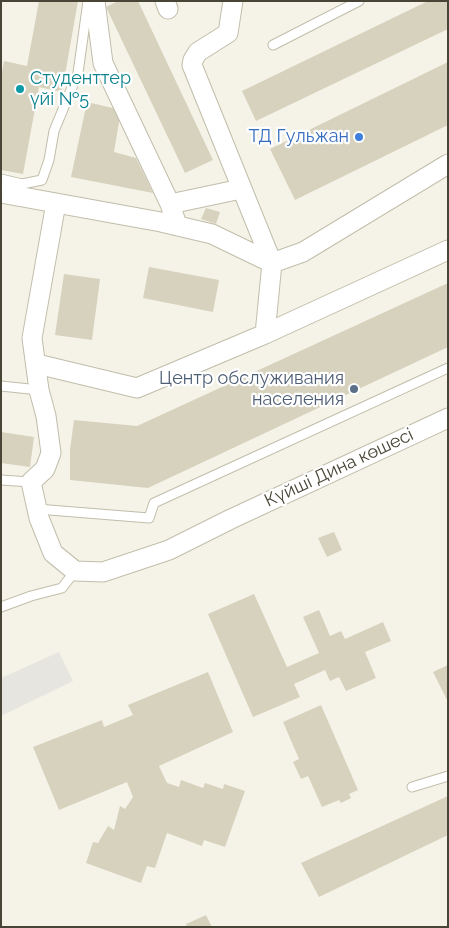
<!DOCTYPE html>
<meta charset="utf-8">
<style>
body{margin:0}
#map{position:relative;width:449px;height:928px;overflow:hidden;background:#f5f3e8;font-family:Raleway,sans-serif}
canvas{display:block}
.frame{position:absolute;inset:0;border:2px solid #494536;pointer-events:none}
</style>
<div id="map">
<canvas width="449" height="928"></canvas>
<div class="frame"></div>
</div>
<script>
const ctx = document.querySelector('canvas').getContext('2d');
ctx.lineJoin = 'round';
function fillPath(path, color) { ctx.fillStyle = color; ctx.fill(path, 'evenodd'); }
const shape = rows => new Path2D(rows.map(r => 'M' + r).join(''));
function stroke(path, color, width, dash) { ctx.strokeStyle = color; ctx.lineWidth = width; ctx.lineCap = dash ? 'butt' : 'round'; ctx.setLineDash(dash || []); ctx.stroke(path); }
function drawText(font, color, halo, rows, align = 'center') {
  ctx.font = font + ' Raleway,sans-serif'; ctx.lineWidth = 4.5; ctx.setLineDash([]); ctx.textBaseline = 'middle'; ctx.strokeStyle = halo; ctx.fillStyle = color; for (const [text, x, y, turn = 0] of rows) {
    ctx.save(); ctx.translate(x, y); ctx.rotate((+turn || 0) * Math.PI / 180); ctx.textAlign = isNaN(turn) ? turn : align; if (halo) ctx.strokeText(text, 0, 0); ctx.fillText(text, 0, 0); ctx.restore();
  }
}
fillPath(shape([
 [59,652,73,681,1,716,1,678]
]), '#e6e5e0');
fillPath(shape([
 [39,1,78,1,62,92,39,87,23,174,1,170,1,78,4,61,27,66],
 [118,1,138,1,213,160,185,173,106,7],
 [428,1,448,1,448,29,256,121,242,91],
 [448,62,448,125,295,200,270,149],
 [87,102,121,110,114,152,136,158,153,193,71,177],
 [206,208,220,212,216,224,201,219],
 [149,267,219,280,213,312,143,298],
 [64,274,100,279,92,340,55,335],
 [448,283,448,347,148,488,70,480,70,450,74,420,137,426],
 [1,432,34,437,30,467,1,463],
 [334,532,342,550,327,557,318,538],
 [254,594,287,667,319,653,303,617,319,610,330,636,341,631,345,639,383,622,391,641,365,652,376,678,346,691,339,677,330,681,325,670,294,684,300,697,253,717,208,614],
 [448,665,448,702,433,672],
 [208,672,233,732,159,766,167,783,179,787,181,780,203,788,205,783,223,789,224,784,245,791,225,847,204,840,202,846,167,833,155,868,147,866,141,883,86,863,93,842,98,843,108,826,114,830,120,806,125,809,133,797,127,782,59,810,33,747,102,720,104,727,133,715,128,705],
 [321,705,358,790,349,794,351,798,341,803,339,800,322,807,308,776,301,779,293,762,299,759,283,722],
 [448,796,448,835,319,897,301,863],
 [206,915,212,927,187,927,186,924]
]), '#d7d2bd');
const service = shape([
 [273,45,359,1],
 [1,179,22,184,42,180,49,160,54,131,78,73,88,1],
 [1,386,39,390],
 [1,480,31,482],
 [37,509,149,518,154,503,448,368],
 [1,607,31,596,62,588,75,571],
 [412,787,448,776]
]);
const minor = shape([
 [95,1,103,63,170,204,177,225],
 [165,1,168,9],
 [233,1,228,33,198,52,193,60,192,65,272,263,265,334],
 [1,193,161,222,212,234,272,263,303,252,448,164],
 [56,203,32,338,39,390,46,416,51,453,45,469,31,482,39,518,53,553,75,571,103,572,169,550,231,519,448,418],
 [170,204,241,189],
 [37,364,137,388,265,334,448,250]
]);
stroke(service, '#c1bdaa', 11);
stroke(minor, '#c1bdaa', 21);
stroke(service, '#fff', 9);
stroke(minor, '#fff', 19);
for (const [x, y, r, color] of [
 [20,89,5,"#0f9aa8"],
 [359,137,5,"#3f7fe0"],
 [354,389,5,"#5c6f8a"]
]) { const dot = new Path2D(); dot.arc(x, y, r, 0, 2 * Math.PI); ctx.fillStyle = color; ctx.fill(dot); stroke(dot, '#fff', 2); }
drawText('18px', '#0d838f', '#fff', [
 ["Студенттер",30,79],
 ["үйі №5",30,100]
], 'left');
drawText('18px', '#366cbe', '#fff', [
 ["ТД Гульжан",349,137]
], 'right');
drawText('18px', '#4e5e75', '#fff', [
 ["Центр обслуживания",344,379],
 ["населения",344,400]
], 'right');
drawText('18px', '#494536', '#fff', [
 ["Күйші Дина көшесі",339,468,-25]
]);
</script>
